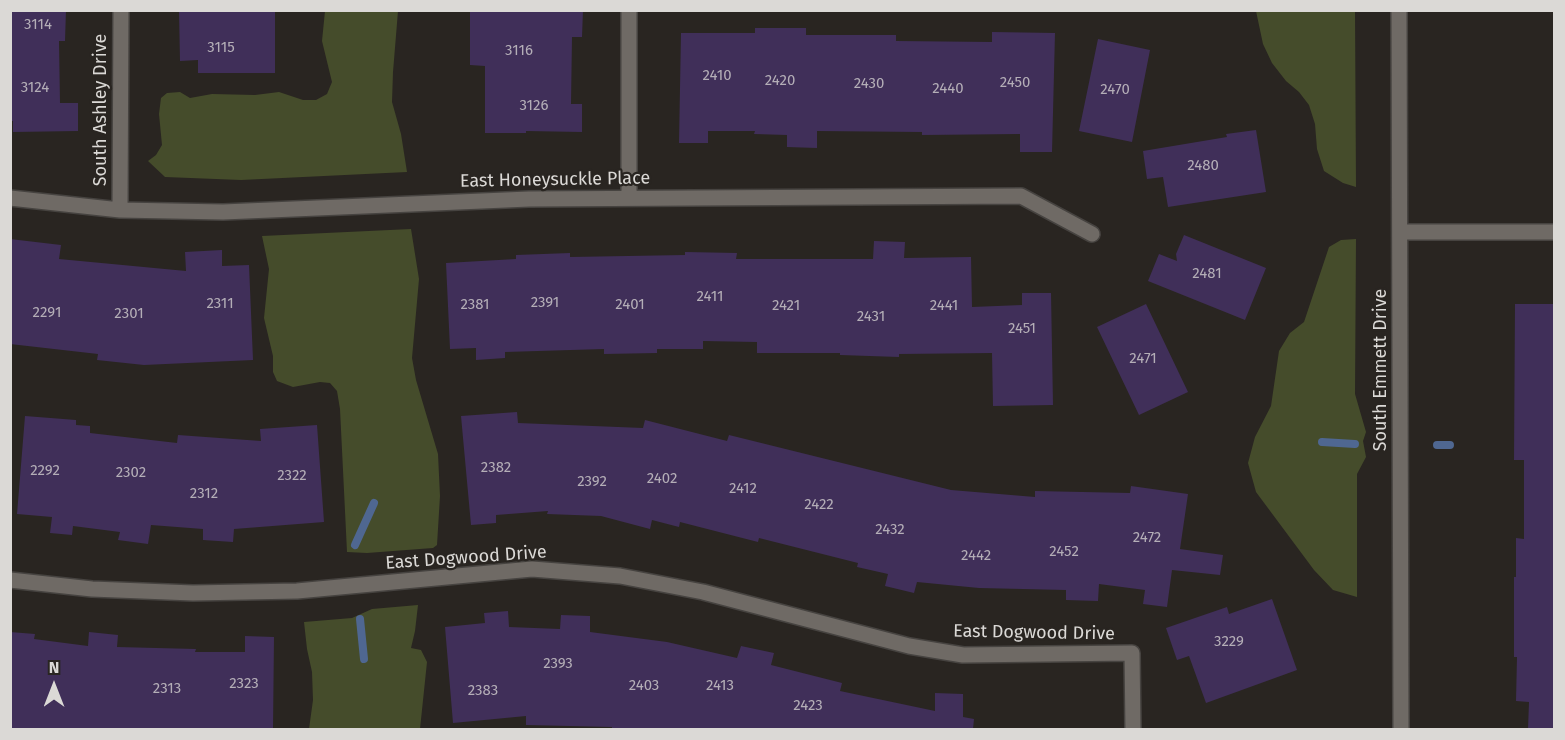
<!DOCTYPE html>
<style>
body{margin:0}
#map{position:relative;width:1565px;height:740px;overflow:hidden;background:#292521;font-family:"Fira Sans",sans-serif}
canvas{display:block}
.frame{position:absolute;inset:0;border:12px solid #dbd9d6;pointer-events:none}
.north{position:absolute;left:24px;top:656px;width:60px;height:60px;-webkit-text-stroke:4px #292521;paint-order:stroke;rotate:0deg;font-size:16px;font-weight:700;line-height:24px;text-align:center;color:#dbd9d6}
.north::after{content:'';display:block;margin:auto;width:21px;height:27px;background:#dbd9d6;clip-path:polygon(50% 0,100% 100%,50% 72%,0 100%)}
</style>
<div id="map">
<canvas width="1565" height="740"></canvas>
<div class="frame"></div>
<div class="north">N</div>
</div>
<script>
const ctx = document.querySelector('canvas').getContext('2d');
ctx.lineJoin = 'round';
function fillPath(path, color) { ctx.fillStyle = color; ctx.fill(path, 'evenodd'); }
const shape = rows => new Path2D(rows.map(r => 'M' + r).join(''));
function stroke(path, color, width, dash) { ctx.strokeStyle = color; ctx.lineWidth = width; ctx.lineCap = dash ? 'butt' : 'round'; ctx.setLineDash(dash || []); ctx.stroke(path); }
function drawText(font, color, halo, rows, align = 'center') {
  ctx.font = font + ' "Fira Sans",sans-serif'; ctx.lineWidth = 4.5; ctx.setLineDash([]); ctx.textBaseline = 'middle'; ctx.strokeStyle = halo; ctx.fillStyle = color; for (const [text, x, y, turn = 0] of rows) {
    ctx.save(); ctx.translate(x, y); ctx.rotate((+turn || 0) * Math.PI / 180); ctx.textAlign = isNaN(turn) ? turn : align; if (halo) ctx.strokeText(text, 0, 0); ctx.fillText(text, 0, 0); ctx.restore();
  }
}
fillPath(shape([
 [325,11,398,11,393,72,392,102,401,134,407,172,241,180,165,177,148,161,156,155,162,145,159,114,161,98,167,93,180,92,190,98,212,94,255,95,279,92,303,100,316,100,327,94,332,82,322,41],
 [1256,11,1355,11,1356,187,1343,183,1324,171,1317,149,1315,124,1309,105,1299,92,1286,81,1272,63,1263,44],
 [411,229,419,279,412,358,416,380,438,454,440,496,437,545,433,548,367,553,347,552,340,409,337,391,330,383,320,382,293,387,277,381,273,372,273,356,264,318,269,269,262,236],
 [1356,239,1355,394,1366,432,1363,441,1366,457,1357,474,1357,597,1333,590,1314,570,1256,492,1248,463,1255,437,1271,406,1279,351,1290,333,1304,322,1329,247,1341,240],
 [418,605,415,631,411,648,421,650,427,662,420,729,309,729,313,700,312,672,307,649,304,622,352,618,372,609]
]), '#454c2b');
stroke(shape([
 [1322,442,1355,444],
 [1437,445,1450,445],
 [355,545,374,503],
 [360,619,364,659]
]), '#4f6791', 8);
fillPath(shape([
 [10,10,66,10,65,41,59,41,60,103,78,103,78,131,13,132,13,121,10,121],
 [179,10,275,10,275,73,198,73,198,60,180,61],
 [470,10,583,10,582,37,572,37,571,104,582,104,582,132,526,131,526,133,485,133,485,66,470,65],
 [755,28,806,28,806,35,896,35,896,41,992,42,992,32,1055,33,1052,152,1020,152,1020,134,922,135,922,132,817,131,817,148,787,147,787,135,754,134,755,131,708,131,708,143,679,143,681,33,755,33],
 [1098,39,1150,50,1132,142,1079,131],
 [1256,130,1266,192,1168,207,1163,177,1147,179,1143,151,1227,137,1226,134],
 [1184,235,1266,268,1245,320,1148,281,1159,254,1177,261,1176,254],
 [10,239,61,245,59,259,186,271,185,252,222,250,222,266,249,265,253,360,144,365,97,360,98,354,10,344],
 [874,241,905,242,904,258,971,257,972,307,1022,305,1022,293,1051,293,1053,405,993,406,992,353,899,354,899,357,840,355,840,353,757,353,757,342,703,341,703,349,657,349,657,353,604,354,604,349,505,352,505,358,476,360,476,348,450,349,446,263,516,259,516,255,570,253,570,257,685,255,685,252,737,253,736,259,873,259],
 [1146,304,1188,392,1139,415,1097,327],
 [1515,304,1554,304,1554,729,1528,729,1529,702,1516,701,1517,657,1514,657,1514,577,1516,577,1516,538,1524,539,1524,460,1514,460],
 [517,412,518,423,643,428,645,420,727,441,729,435,951,490,1035,497,1035,491,1130,493,1131,486,1188,494,1180,549,1223,555,1220,575,1172,570,1167,607,1143,604,1145,590,1099,584,1098,601,1066,600,1066,590,979,588,917,582,914,593,885,586,888,574,857,567,858,563,759,538,758,542,680,522,679,527,652,520,650,529,601,516,547,514,548,511,496,515,496,523,471,525,461,416],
 [25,416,76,420,76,425,90,426,90,433,177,443,178,435,261,441,260,429,317,425,324,522,234,529,233,542,203,540,203,529,151,525,148,544,118,540,120,532,73,526,72,535,50,533,52,517,17,514],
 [1272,599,1297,670,1206,703,1189,656,1177,660,1166,628,1227,607,1229,614],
 [508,611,509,627,560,629,561,615,590,616,590,632,667,642,737,658,741,646,774,653,771,665,842,683,840,691,935,711,935,693,963,694,963,717,974,719,973,729,612,729,612,727,526,725,526,716,453,723,445,627,485,623,484,613],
 [10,632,35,634,34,639,88,646,89,632,118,635,117,647,196,649,195,652,245,652,245,636,274,637,273,729,10,729]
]), '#402f59');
const street = shape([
 [629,10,629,197],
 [1399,10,1401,730],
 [10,198,120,210,223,212,529,199,1021,196,1092,234],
 [120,210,121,10],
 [1400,232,1554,232],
 [10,580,92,589,193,593,297,591,532,569,620,576,703,592,909,646,963,655,1132,653,1133,730]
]);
stroke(street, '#464340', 18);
stroke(street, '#6f6a65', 15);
drawText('15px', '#b4aeb7', null, [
 ["3114",38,25],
 ["3115",221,48],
 ["3116",519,51],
 ["2410",717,76],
 ["2420",780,81],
 ["2450",1015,83],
 ["2430",869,84],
 ["3124",35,88],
 ["2440",948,89],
 ["2470",1115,90],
 ["3126",534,106],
 ["2480",1203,166],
 ["2481",1207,274],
 ["2411",710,297],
 ["2391",545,303],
 ["2311",220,304],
 ["2381",475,305],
 ["2401",630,305],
 ["2421",786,306],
 ["2441",944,306],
 ["2291",47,313],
 ["2301",129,314],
 ["2431",871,317],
 ["2451",1022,329],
 ["2471",1143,359],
 ["2382",496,468],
 ["2292",45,471],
 ["2302",131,473],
 ["2322",292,476],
 ["2402",662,479],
 ["2392",592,482],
 ["2412",743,489],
 ["2312",204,494],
 ["2422",819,505],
 ["2432",890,530],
 ["2472",1147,538],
 ["2452",1064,552],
 ["2442",976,556],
 ["3229",1229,642],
 ["2393",558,664],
 ["2323",244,684],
 ["2403",644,686],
 ["2413",720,686],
 ["2313",167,689],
 ["2383",483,691],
 ["2423",808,706]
]);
drawText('18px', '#dbd9d6', '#292521', [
 ["South Ashley Drive",101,110,-90],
 ["East Honeysuckle Place",555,180,-1],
 ["South Emmett Drive",1381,370,-90],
 ["East Dogwood Drive",466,558,-4],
 ["East Dogwood Drive",1034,633,1]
]);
</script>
